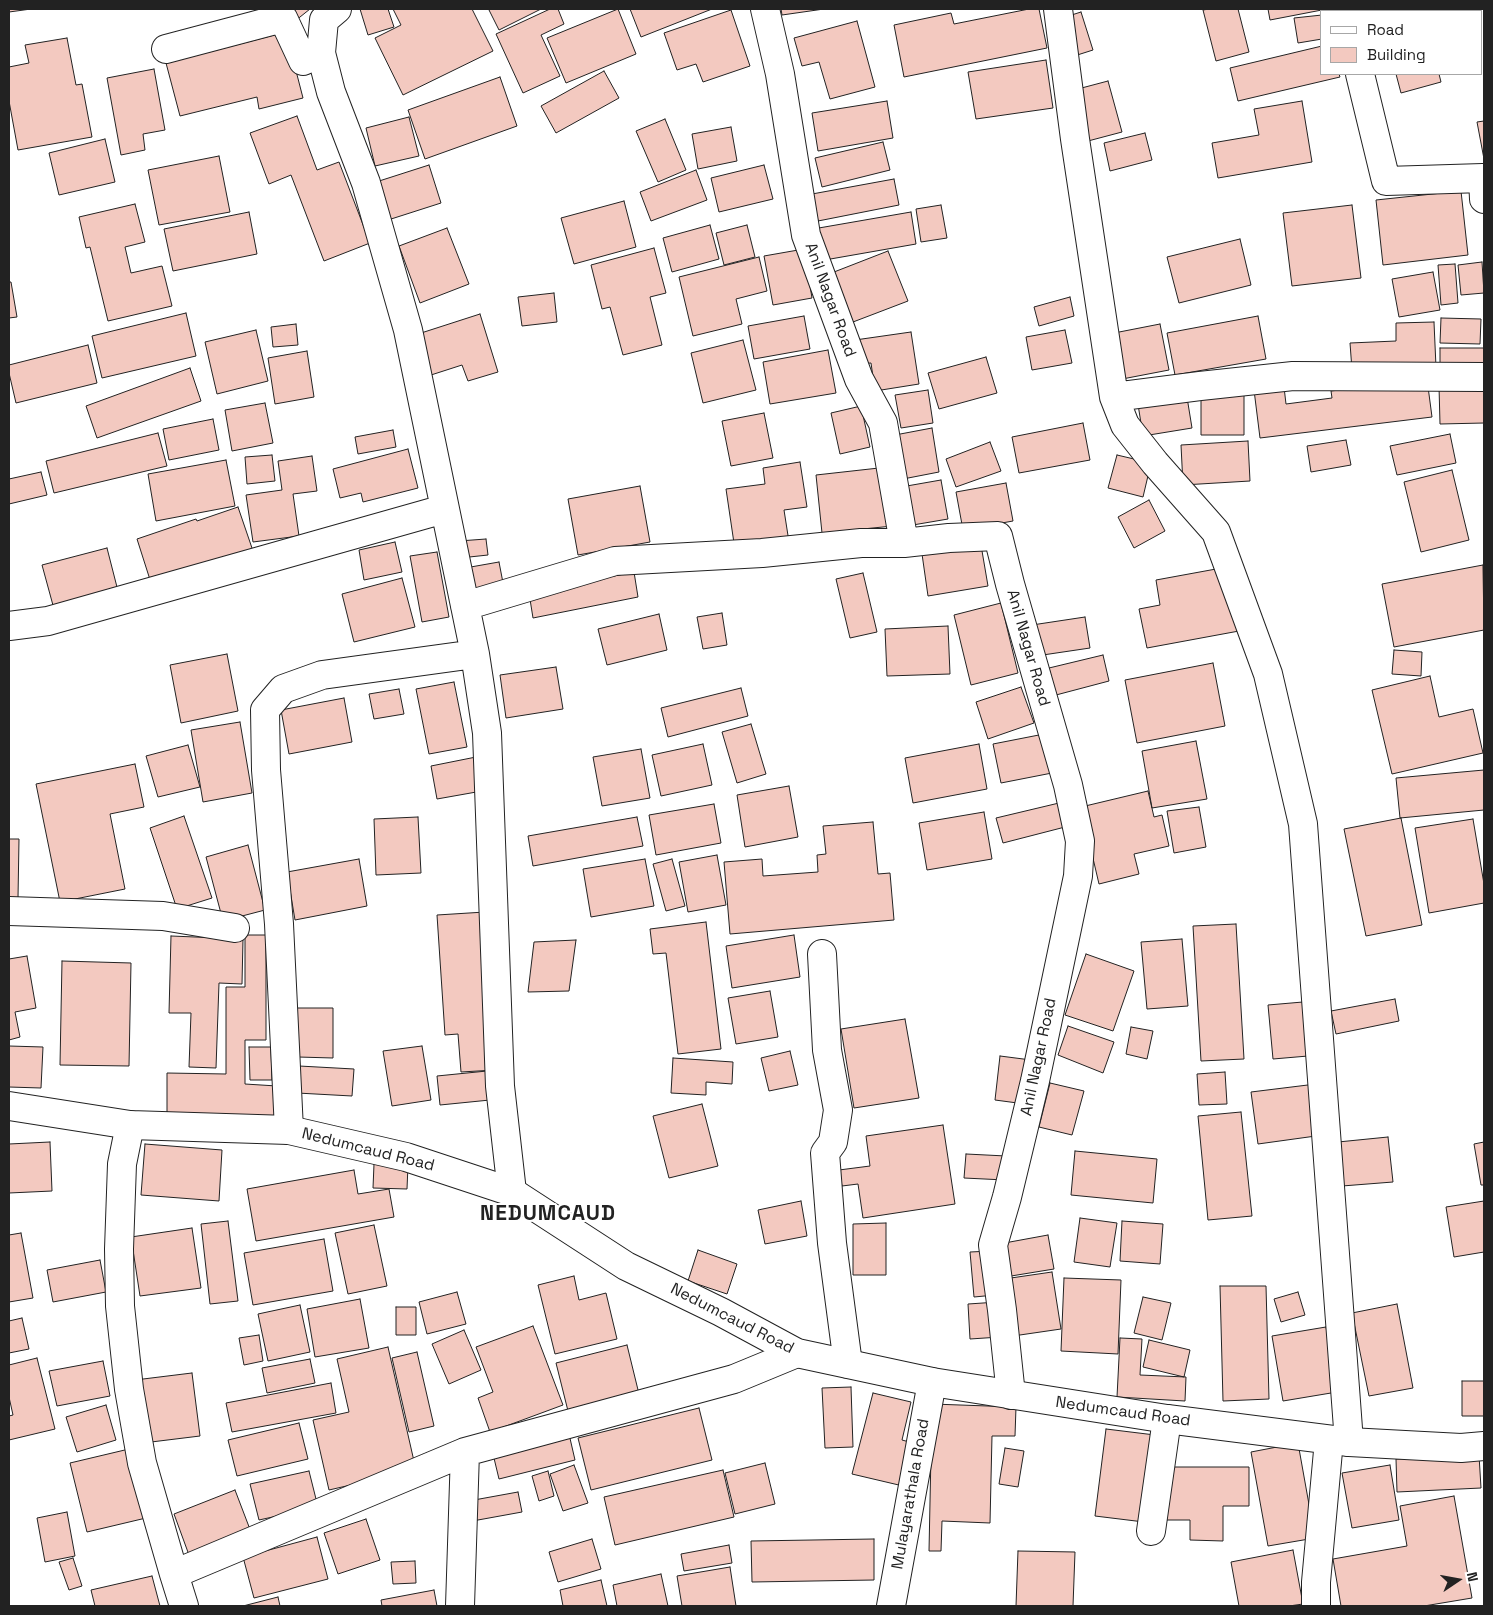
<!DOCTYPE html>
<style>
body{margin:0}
#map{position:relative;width:1493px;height:1615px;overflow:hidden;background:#fff;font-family:"Space Grotesk",sans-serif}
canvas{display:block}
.frame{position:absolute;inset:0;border:10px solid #222;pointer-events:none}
.legend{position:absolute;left:1320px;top:10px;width:162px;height:65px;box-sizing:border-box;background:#fff;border:1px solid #a7a7a7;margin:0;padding:6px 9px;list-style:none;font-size:15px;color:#222}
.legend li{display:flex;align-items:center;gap:10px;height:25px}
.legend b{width:25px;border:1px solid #a7a7a7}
.north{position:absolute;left:1433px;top:1555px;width:50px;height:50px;-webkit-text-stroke:4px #fff;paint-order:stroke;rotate:78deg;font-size:14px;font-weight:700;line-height:20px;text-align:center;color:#222}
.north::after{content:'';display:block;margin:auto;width:18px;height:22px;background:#222;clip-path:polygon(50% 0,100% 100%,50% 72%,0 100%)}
</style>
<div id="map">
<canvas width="1493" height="1615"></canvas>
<div class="frame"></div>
<ul class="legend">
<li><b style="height:6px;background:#fff"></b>Road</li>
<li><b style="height:14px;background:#f3c9c0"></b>Building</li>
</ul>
<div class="north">N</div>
</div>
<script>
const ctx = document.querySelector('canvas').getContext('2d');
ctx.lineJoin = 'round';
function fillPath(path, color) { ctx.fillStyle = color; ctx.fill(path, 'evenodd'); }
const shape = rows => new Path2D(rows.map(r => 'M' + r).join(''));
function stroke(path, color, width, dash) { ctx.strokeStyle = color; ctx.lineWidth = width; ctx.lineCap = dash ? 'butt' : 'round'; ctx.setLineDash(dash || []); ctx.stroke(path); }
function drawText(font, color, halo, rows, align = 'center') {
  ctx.font = font + ' "Space Grotesk",sans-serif'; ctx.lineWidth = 4; ctx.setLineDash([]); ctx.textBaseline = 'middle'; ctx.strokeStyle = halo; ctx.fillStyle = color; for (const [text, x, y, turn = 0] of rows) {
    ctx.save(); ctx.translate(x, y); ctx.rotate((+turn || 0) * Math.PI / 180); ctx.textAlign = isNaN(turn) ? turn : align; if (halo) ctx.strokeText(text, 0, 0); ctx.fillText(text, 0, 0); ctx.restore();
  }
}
const building = shape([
 [9,9,31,9,9,12,9,9],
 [285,9,310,9,295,21,285,9],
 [360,9,388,9,394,27,368,35,360,9],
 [393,9,472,9,493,51,403,95,375,38,401,25,393,9],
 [491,9,541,9,499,30,489,10,491,9],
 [550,9,558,9,564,24,541,35,560,76,523,93,496,34,550,9],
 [618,9,636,54,566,83,547,38,618,9],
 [630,9,712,9,641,37,630,9],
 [781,9,824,9,782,15,781,9],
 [1029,9,1039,9,1047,48,904,77,894,25,951,13,954,24,1029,9],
 [1209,9,1238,9,1249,52,1216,61,1203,10,1209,9],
 [1268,9,1327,9,1270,20,1268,9],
 [1354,9,1410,9,1411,11,1354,11,1354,9],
 [731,10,750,66,703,82,696,64,677,70,664,33,731,10],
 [1081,12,1093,50,1071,57,1059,19,1081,12],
 [1322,15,1322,39,1298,43,1294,18,1322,15],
 [857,21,875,87,830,99,819,62,802,66,794,38,857,21],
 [286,32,303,98,259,109,257,97,180,116,166,63,286,32],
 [67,38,76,85,82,84,92,137,18,150,9,101,9,67,29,63,25,45,67,38],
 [1322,46,1322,74,1339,74,1340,77,1238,101,1230,68,1322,46],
 [1046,60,1053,108,976,119,968,72,1046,60],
 [154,69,165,130,143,134,145,150,121,155,107,78,154,69],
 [604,71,619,98,556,133,541,106,604,71],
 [1396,74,1439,74,1441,82,1401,93,1396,74],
 [500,77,517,126,425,159,408,110,500,77],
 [1108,81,1122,132,1088,141,1074,90,1108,81],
 [887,101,893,138,818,151,812,113,887,101],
 [1302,101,1312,162,1218,178,1212,143,1259,135,1254,109,1302,101],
 [297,116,317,170,339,162,370,243,324,261,291,175,269,184,250,133,297,116],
 [409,117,419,156,375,166,366,128,409,117],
 [665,119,686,170,658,182,636,131,665,119],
 [1484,121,1484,159,1477,122,1484,121],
 [731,127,737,161,698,169,692,134,731,127],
 [1145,133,1152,160,1110,171,1104,143,1145,133],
 [105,139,115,182,59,195,49,153,105,139],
 [883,142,890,170,822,187,815,158,883,142],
 [219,156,230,212,159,225,148,170,219,156],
 [429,165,441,203,388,220,376,182,429,165],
 [764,165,773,199,719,212,711,178,764,165],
 [696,170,707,200,651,221,640,192,696,170],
 [894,179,899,205,818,221,812,194,894,179],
 [1461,191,1468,255,1383,265,1376,200,1461,191],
 [624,201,636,247,574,264,561,218,624,201],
 [135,204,145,242,125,247,131,273,162,266,172,306,108,321,90,247,86,248,79,217,135,204],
 [941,205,947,238,921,242,916,209,941,205],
 [1352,205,1361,278,1292,286,1283,213,1352,205],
 [249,212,257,254,173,271,164,229,249,212],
 [911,212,916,244,819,261,813,229,911,212],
 [710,225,719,259,672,272,663,238,710,225],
 [747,225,755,257,724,265,716,233,747,225],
 [447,228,469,284,420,303,399,246,447,228],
 [1240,239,1251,285,1179,303,1167,257,1240,239],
 [654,248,666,293,650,297,662,345,623,355,610,307,602,309,591,265,654,248],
 [804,249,812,298,773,305,764,256,804,249],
 [888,251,908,301,853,322,834,272,888,251],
 [759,257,767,291,736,299,742,324,693,336,679,277,759,257],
 [1482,262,1484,293,1461,295,1458,265,1482,262],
 [1455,264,1458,303,1441,305,1438,265,1455,264],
 [1433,272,1440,310,1399,317,1392,279,1433,272],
 [9,282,11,282,17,317,9,318,9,282],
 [554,293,557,322,522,326,518,297,554,293],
 [1070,297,1074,316,1039,326,1034,307,1070,297],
 [186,313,196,356,102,378,92,336,186,313],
 [480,314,498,372,468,381,462,365,431,375,418,334,480,314],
 [804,316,810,349,754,359,748,326,804,316],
 [1258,316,1266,359,1175,375,1167,333,1258,316],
 [1441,318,1481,319,1480,344,1440,343,1441,318],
 [1434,322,1436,367,1352,370,1350,343,1396,341,1396,323,1434,322],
 [296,324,298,345,273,347,271,327,296,324],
 [1160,324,1169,370,1117,380,1109,334,1160,324],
 [256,330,268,381,217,394,205,342,256,330],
 [1065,330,1072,363,1032,370,1026,337,1065,330],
 [911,332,919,384,875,391,871,363,858,364,855,340,911,332],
 [743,340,756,390,703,403,691,353,743,340],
 [88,345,97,383,16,403,9,373,9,365,88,345],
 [1440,348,1484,348,1484,372,1440,372,1440,348],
 [828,350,836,393,770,404,763,362,828,350],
 [307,351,314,397,275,404,268,358,307,351],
 [986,357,997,393,939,409,928,373,986,357],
 [190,368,201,401,97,438,86,406,190,368],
 [1427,379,1432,417,1260,438,1254,390,1284,387,1286,404,1332,398,1331,391,1427,379],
 [1439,386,1484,386,1484,423,1440,424,1439,386],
 [928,390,933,423,901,428,895,395,928,390],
 [1186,391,1192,428,1143,436,1137,398,1186,391],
 [1201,391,1244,391,1244,435,1201,435,1201,391],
 [265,403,273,443,232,451,225,410,265,403],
 [861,406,870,447,840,454,831,413,861,406],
 [764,413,773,458,731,466,722,421,764,413],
 [213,419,219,450,169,460,163,429,213,419],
 [1083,423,1090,460,1019,473,1012,437,1083,423],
 [932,428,939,472,903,479,895,435,932,428],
 [393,430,396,447,358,454,355,437,393,430],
 [158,433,167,466,54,493,46,461,158,433],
 [1450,434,1456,463,1397,475,1390,446,1450,434],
 [1346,440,1351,465,1311,472,1307,446,1346,440],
 [1248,441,1250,481,1183,485,1181,445,1248,441],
 [990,442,1001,471,956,487,946,459,990,442],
 [408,449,418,488,363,502,361,493,340,498,333,469,408,449],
 [272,455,275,481,247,484,245,457,272,455],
 [1117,455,1151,463,1143,497,1108,488,1117,455],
 [312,456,317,491,293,494,299,536,253,542,246,495,282,490,278,461,312,456],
 [226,460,235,506,156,521,148,474,226,460],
 [800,462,807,507,784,510,789,542,735,550,726,489,765,484,763,468,800,462],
 [888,467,893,526,822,533,816,475,888,467],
 [1452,470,1469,540,1421,552,1404,482,1452,470],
 [41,472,47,495,9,504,9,479,41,472],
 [941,480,948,519,907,526,901,487,941,480],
 [1006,483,1013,521,963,530,956,492,1006,483],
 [640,486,650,542,578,555,568,499,640,486],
 [1149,500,1165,531,1134,548,1118,517,1149,500],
 [238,507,253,551,152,586,137,539,196,519,197,521,238,507],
 [486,539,488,555,460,558,459,541,486,539],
 [395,542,402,572,364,580,359,550,395,542],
 [981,545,988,586,928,596,922,554,981,545],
 [107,548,118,591,54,609,42,565,107,548],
 [437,552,449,617,422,622,410,556,437,552],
 [499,562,504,588,470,595,465,568,499,562],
 [1483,565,1484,630,1394,647,1382,584,1483,565],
 [1227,567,1239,631,1147,648,1139,609,1160,605,1156,580,1227,567],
 [634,572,638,597,533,618,529,593,634,572],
 [863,573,877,632,850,638,836,579,863,573],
 [402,578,415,627,354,642,342,594,402,578],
 [1001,603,1018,673,971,685,954,615,1001,603],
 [722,613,727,645,703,649,697,617,722,613],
 [659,614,667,650,607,665,598,629,659,614],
 [1085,617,1090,648,1036,656,1032,625,1085,617],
 [948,626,950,674,887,676,885,629,948,626],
 [1394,650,1422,652,1421,676,1392,674,1394,650],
 [227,654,238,711,181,723,170,665,227,654],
 [1103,655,1109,681,1056,695,1049,668,1103,655],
 [1213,663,1225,726,1137,743,1125,680,1213,663],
 [556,667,563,709,506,718,500,675,556,667],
 [1430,676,1439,717,1473,709,1483,753,1392,774,1372,690,1430,676],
 [454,682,467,747,429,754,416,689,454,682],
 [1021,687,1034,723,988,739,976,702,1021,687],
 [741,688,748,716,668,737,661,708,741,688],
 [399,689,404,714,374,719,369,694,399,689],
 [344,698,352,742,289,754,281,710,344,698],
 [240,722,252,793,203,802,191,730,240,722],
 [751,724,766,774,737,783,722,732,751,724],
 [1044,734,1052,773,1001,783,993,744,1044,734],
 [1196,741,1207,799,1152,808,1142,751,1196,741],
 [703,744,712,785,661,796,652,755,703,744],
 [979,744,987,789,913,803,905,758,979,744],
 [188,745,200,787,158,797,146,756,188,745],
 [641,749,650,798,602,806,593,757,641,749],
 [476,757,482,791,437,799,431,766,476,757],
 [135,764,144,807,110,814,125,889,60,902,36,784,135,764],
 [1484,770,1484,810,1400,818,1396,778,1484,770],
 [789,786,798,837,745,847,737,795,789,786],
 [1148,791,1154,817,1162,815,1169,846,1134,854,1139,874,1099,884,1081,807,1148,791],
 [1059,803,1065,827,1003,843,996,818,1059,803],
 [714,804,721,843,656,855,649,815,714,804],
 [1199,807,1206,847,1174,853,1167,811,1199,807],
 [984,812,992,859,927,870,919,823,984,812],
 [184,816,212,898,177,909,150,828,184,816],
 [418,817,421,873,376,875,374,819,418,817],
 [637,817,643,846,533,866,528,836,637,817],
 [1401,818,1422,925,1366,936,1344,829,1401,818],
 [1473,819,1484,884,1484,903,1429,913,1415,828,1473,819],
 [873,822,878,874,890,873,894,920,730,934,724,862,762,859,763,876,818,872,817,855,826,854,823,826,873,822],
 [9,839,19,839,18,898,9,898,9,839],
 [248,845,265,910,223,921,206,857,248,845],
 [717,855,726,905,688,912,679,862,717,855],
 [359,859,367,906,295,920,287,872,359,859],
 [645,859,654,906,591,917,583,869,645,859],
 [672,859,685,906,666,911,653,864,672,859],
 [485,912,495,1070,461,1072,458,1034,445,1035,437,915,485,912],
 [706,922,721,1049,678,1054,666,953,653,954,650,929,706,922],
 [1236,924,1244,1059,1201,1061,1193,926,1236,924],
 [245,935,266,935,266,1040,245,1040,245,1084,277,1086,278,1116,167,1114,167,1073,226,1074,226,987,245,987,245,935],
 [794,935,800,977,732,988,726,946,794,935],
 [171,936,243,939,242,984,219,983,216,1068,189,1067,191,1013,169,1013,171,936],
 [1182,939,1188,1006,1147,1009,1141,942,1182,939],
 [576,940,569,991,528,992,534,942,576,940],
 [1086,954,1134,971,1113,1031,1065,1015,1086,954],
 [27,956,36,1008,15,1012,20,1037,9,1040,9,959,27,956],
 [62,961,131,963,129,1066,60,1065,62,961],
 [770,991,778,1037,736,1044,728,998,770,991],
 [1395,999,1399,1021,1336,1034,1331,1011,1395,999],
 [1303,1002,1308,1056,1273,1059,1268,1005,1303,1002],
 [297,1008,333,1008,333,1058,298,1057,297,1008],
 [905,1019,919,1098,854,1108,841,1029,905,1019],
 [1068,1026,1114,1042,1103,1073,1058,1055,1068,1026],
 [1131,1027,1153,1031,1147,1059,1126,1054,1131,1027],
 [9,1046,43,1047,41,1088,9,1087,9,1046],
 [422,1046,431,1100,392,1106,383,1051,422,1046],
 [249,1047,271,1047,272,1080,250,1080,249,1047],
 [790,1051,798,1085,769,1091,761,1058,790,1051],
 [1000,1056,1031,1060,1025,1104,995,1100,1000,1056],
 [673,1058,733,1062,732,1084,706,1082,706,1095,671,1093,673,1058],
 [299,1066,354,1069,352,1096,297,1093,299,1066],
 [487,1071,490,1100,440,1105,437,1076,487,1071],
 [1225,1072,1227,1104,1199,1105,1197,1074,1225,1072],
 [1050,1083,1084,1091,1072,1135,1039,1127,1050,1083],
 [1316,1084,1323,1135,1258,1144,1251,1092,1316,1084],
 [702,1104,718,1166,669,1178,653,1116,702,1104],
 [1241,1112,1252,1216,1208,1220,1198,1116,1241,1112],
 [943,1125,955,1204,863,1218,858,1184,842,1186,839,1170,870,1166,866,1136,943,1125],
 [1388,1137,1393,1182,1342,1186,1338,1142,1388,1137],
 [50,1142,52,1191,9,1193,9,1144,50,1142],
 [1484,1142,1484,1185,1481,1185,1474,1144,1484,1142],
 [145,1144,222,1150,219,1201,141,1195,145,1144],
 [1075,1151,1157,1159,1153,1203,1071,1195,1075,1151],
 [966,1154,1006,1156,1005,1180,964,1178,966,1154],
 [374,1164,408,1165,407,1189,373,1188,374,1164],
 [354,1170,358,1194,389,1189,394,1217,256,1241,247,1189,354,1170],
 [801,1201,807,1236,765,1244,758,1210,801,1201],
 [1484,1201,1484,1252,1454,1257,1446,1207,1484,1201],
 [1080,1218,1117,1223,1110,1267,1074,1262,1080,1218],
 [228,1221,238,1301,210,1304,201,1224,228,1221],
 [1122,1221,1163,1224,1160,1264,1120,1261,1122,1221],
 [886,1223,886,1275,853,1275,853,1224,886,1223],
 [374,1225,387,1286,348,1294,335,1233,374,1225],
 [192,1228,201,1288,140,1296,131,1237,192,1228],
 [21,1233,33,1298,9,1302,9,1235,21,1233],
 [1048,1235,1054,1269,1005,1277,999,1244,1048,1235],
 [324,1239,333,1291,253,1305,244,1253,324,1239],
 [698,1250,737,1264,727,1294,688,1281,698,1250],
 [991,1251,995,1295,974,1297,970,1252,991,1251],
 [100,1260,106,1292,53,1302,47,1270,100,1260],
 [1052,1272,1061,1329,1013,1336,1004,1279,1052,1272],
 [574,1276,579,1300,606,1293,617,1339,555,1354,538,1285,574,1276],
 [1064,1278,1121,1280,1118,1354,1061,1351,1064,1278],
 [1220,1286,1266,1286,1269,1399,1223,1401,1220,1286],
 [457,1292,466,1324,427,1334,419,1302,457,1292],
 [1298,1292,1305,1315,1281,1322,1274,1299,1298,1292],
 [1143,1297,1171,1303,1162,1340,1134,1333,1143,1297],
 [360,1299,369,1348,315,1357,307,1309,360,1299],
 [998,1302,1000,1337,970,1339,968,1304,998,1302],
 [1397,1304,1413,1388,1369,1396,1352,1313,1397,1304],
 [300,1305,310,1352,268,1361,258,1314,300,1305],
 [396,1307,416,1307,416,1335,396,1335,396,1307],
 [22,1318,29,1349,9,1353,9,1321,22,1318],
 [533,1326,563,1405,490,1432,478,1398,493,1392,476,1347,533,1326],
 [1326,1327,1337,1392,1283,1401,1272,1336,1326,1327],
 [464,1330,481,1370,449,1384,432,1344,464,1330],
 [259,1335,263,1361,244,1365,239,1338,259,1335],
 [1120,1338,1142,1339,1140,1375,1186,1377,1185,1401,1117,1397,1120,1338],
 [1149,1340,1190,1350,1184,1377,1143,1367,1149,1340],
 [627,1345,639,1394,568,1411,556,1363,627,1345],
 [388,1347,416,1470,329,1490,313,1420,349,1412,337,1359,388,1347],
 [417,1352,434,1426,409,1432,392,1358,417,1352],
 [37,1358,55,1429,9,1440,9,1416,13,1415,9,1397,9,1365,37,1358],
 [310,1359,315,1383,267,1393,262,1368,310,1359],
 [103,1361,110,1396,57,1406,49,1371,103,1361],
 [192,1373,200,1436,143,1443,135,1380,192,1373],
 [1462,1381,1484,1381,1484,1416,1462,1416,1462,1381],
 [331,1383,336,1413,232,1432,226,1403,331,1383],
 [851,1387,853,1447,825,1448,822,1388,851,1387],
 [873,1393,911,1402,902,1440,913,1443,903,1486,852,1474,873,1393],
 [932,1404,1016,1407,1015,1436,992,1436,990,1523,942,1521,941,1551,929,1551,932,1404],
 [106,1405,116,1440,77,1452,66,1417,106,1405],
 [699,1408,712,1460,591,1490,578,1438,699,1408],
 [299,1423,308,1459,237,1476,228,1440,299,1423],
 [1106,1429,1155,1435,1144,1522,1095,1516,1106,1429],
 [569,1434,575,1460,499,1479,493,1454,569,1434],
 [1298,1443,1315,1538,1268,1546,1251,1452,1298,1443],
 [1005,1448,1024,1451,1018,1487,999,1484,1005,1448],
 [129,1449,146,1518,87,1532,70,1463,129,1449],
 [1479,1455,1481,1488,1397,1492,1396,1459,1479,1455],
 [765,1463,775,1504,735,1514,725,1473,765,1463],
 [574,1465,588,1503,563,1511,550,1474,574,1465],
 [1390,1465,1399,1520,1352,1528,1342,1473,1390,1465],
 [1166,1467,1249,1467,1249,1506,1223,1506,1223,1541,1190,1540,1190,1520,1165,1520,1166,1467],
 [723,1470,734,1517,615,1545,604,1497,723,1470],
 [309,1471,318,1507,259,1520,250,1484,309,1471],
 [548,1471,554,1496,539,1501,532,1476,548,1471],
 [235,1490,251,1532,189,1555,174,1514,235,1490],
 [518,1492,522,1512,467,1522,463,1502,518,1492],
 [1454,1496,1472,1598,1424,1606,1341,1606,1333,1559,1407,1546,1400,1506,1454,1496],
 [67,1512,75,1556,45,1562,37,1518,67,1512],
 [366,1519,380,1560,338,1574,324,1533,366,1519],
 [317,1537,328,1579,254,1598,243,1557,317,1537],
 [592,1539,601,1569,558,1582,549,1552,592,1539],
 [874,1539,874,1580,752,1582,751,1541,874,1539],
 [729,1545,732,1563,684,1571,681,1554,729,1545],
 [1293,1550,1303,1604,1289,1606,1239,1606,1231,1562,1293,1550],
 [1018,1551,1075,1552,1073,1606,1016,1606,1018,1551],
 [73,1558,82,1586,69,1590,59,1562,73,1558],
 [415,1561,416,1583,393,1584,391,1562,415,1561],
 [730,1567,736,1606,682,1606,677,1576,730,1567],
 [661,1574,668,1606,617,1606,613,1585,661,1574],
 [152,1576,160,1606,95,1606,91,1590,152,1576],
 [601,1580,607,1606,563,1606,560,1590,601,1580],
 [434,1590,437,1606,382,1606,381,1600,434,1590],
 [278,1597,280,1606,243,1606,278,1597]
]);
fillPath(building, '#f3c9c0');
stroke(building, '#222', 1);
const minor = shape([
 [337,9,324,20,321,53,331,92,366,183,408,330,475,654,487,733,500,1086,512,1192],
 [765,9,780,74,806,235,859,379,883,423,904,543,949,538,998,536,1010,584,1068,785,1080,841,1078,876,1035,1081,1007,1197,993,1245,1002,1310,1011,1395],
 [1058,9,1075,139,1114,397,1125,425,1155,463,1216,532,1268,674,1303,824,1349,1442],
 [1344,9,1344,11],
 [166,49,283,18,303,61,321,53],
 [1360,74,1386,181,1483,178,1484,199],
 [1114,397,1200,386,1293,376,1484,377],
 [465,606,615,561,762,553,861,543,904,543],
 [9,626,48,621,444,509],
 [9,911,163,916,235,928],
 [822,954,827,1050,838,1110,833,1142,825,1153,832,1243,848,1364],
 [130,1125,122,1164,119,1249,120,1306,129,1389,142,1463,174,1574],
 [289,1130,279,924,266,770,265,710,283,689,322,675,475,654],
 [1151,1531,1167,1419],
 [184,1606,174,1574,465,1452,734,1379,797,1353],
 [460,1606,465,1452],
 [891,1606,932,1382],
 [1316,1606,1316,1582,1329,1440]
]);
const secondary = shape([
 [9,1106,130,1125,289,1130,406,1157,512,1192,626,1266,721,1312,797,1353,932,1382,1167,1419,1349,1442,1461,1448,1484,1446]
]);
stroke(minor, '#222', 30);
stroke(secondary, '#222', 30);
stroke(minor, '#fff', 28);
stroke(secondary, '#fff', 28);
drawText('16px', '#222', '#fff', [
 ["Anil Nagar Road",830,300,70],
 ["Anil Nagar Road",1028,648,74],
 ["Anil Nagar Road",1039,1057,-78],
 ["Nedumcaud Road",368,1150,14],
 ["Nedumcaud Road",732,1319,27],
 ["Nedumcaud Road",1123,1412,8],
 ["Mulayarathala Road",911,1494,-80]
]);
ctx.letterSpacing = '1px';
drawText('bold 21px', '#222', '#fff', [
 ["NEDUMCAUD",548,1214]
]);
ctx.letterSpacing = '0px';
</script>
